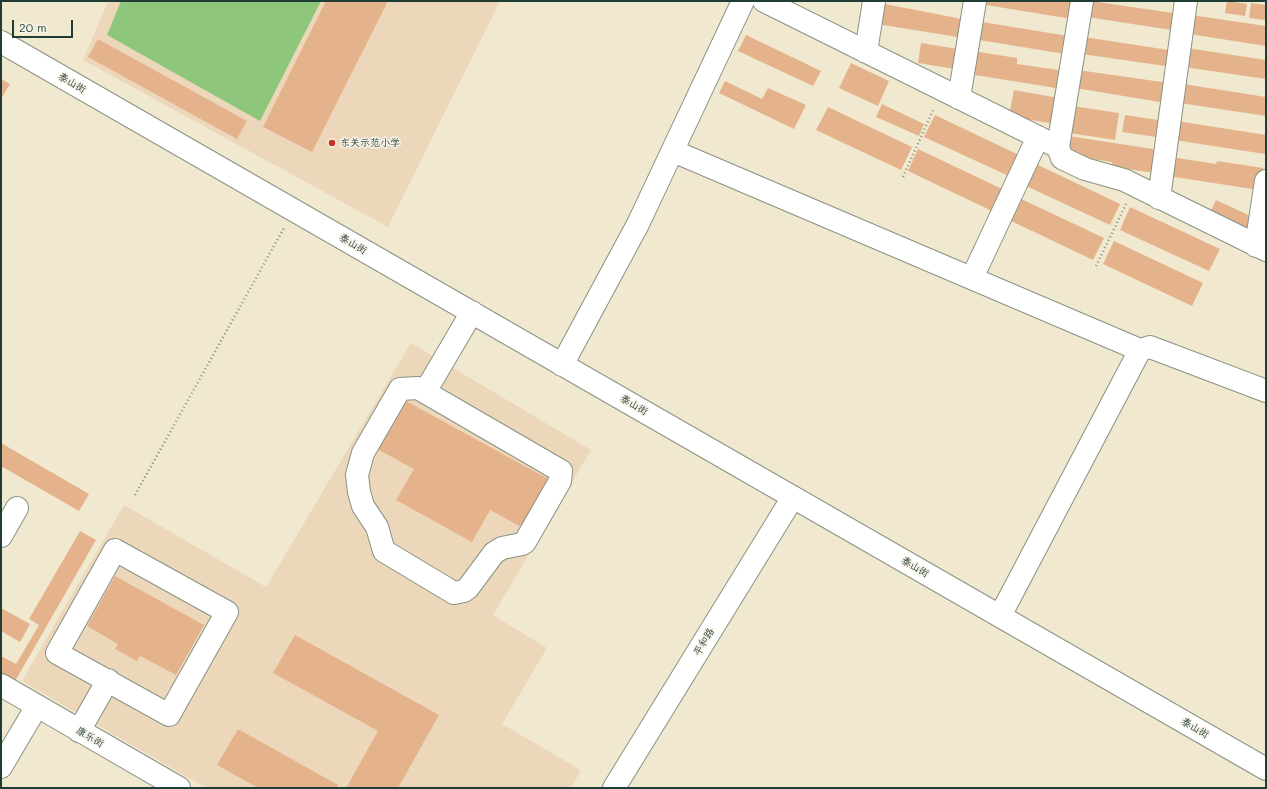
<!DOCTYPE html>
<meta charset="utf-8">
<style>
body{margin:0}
#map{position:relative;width:1267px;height:789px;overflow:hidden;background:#f1e8d0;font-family:Mali,sans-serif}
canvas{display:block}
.frame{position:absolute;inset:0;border:2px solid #1f3d34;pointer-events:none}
.scale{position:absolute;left:12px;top:20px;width:61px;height:18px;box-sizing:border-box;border:2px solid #1f3d34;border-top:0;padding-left:5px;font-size:12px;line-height:14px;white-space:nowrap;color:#1f3d34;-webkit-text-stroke:3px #f7f3e8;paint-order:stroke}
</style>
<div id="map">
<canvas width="1267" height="789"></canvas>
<div class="frame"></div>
<div class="scale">20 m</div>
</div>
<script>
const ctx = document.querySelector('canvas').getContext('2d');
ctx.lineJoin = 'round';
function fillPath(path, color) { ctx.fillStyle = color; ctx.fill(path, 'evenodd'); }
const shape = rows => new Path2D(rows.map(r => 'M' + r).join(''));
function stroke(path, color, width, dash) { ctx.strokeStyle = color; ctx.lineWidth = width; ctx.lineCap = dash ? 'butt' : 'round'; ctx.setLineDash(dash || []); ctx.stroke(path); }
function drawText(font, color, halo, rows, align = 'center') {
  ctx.font = font + ' Mali,"LXGW WenKai TC",sans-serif'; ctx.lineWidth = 3; ctx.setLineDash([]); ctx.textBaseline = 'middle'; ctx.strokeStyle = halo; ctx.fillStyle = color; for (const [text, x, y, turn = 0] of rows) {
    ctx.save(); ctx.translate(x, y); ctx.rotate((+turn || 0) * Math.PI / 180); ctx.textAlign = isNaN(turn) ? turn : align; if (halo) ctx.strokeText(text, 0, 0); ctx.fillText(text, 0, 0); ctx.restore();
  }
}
fillPath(shape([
 [108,1,500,1,388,227,83,60],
 [411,343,591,450,493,615,547,648,502,724,581,770,571,788,206,788,22,681,124,505,266,587]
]), '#edd7bb');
fillPath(shape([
 [121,1,321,1,260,121,107,35]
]), '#8ec77b');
fillPath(shape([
 [326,1,388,1,312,152,263,127],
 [981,1,1075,1,1072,19,980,4],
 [1091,1,1180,14,1178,31,1087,17],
 [1227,1,1247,4,1245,16,1225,13],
 [880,3,967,20,964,38,877,24],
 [1251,3,1266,5,1266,20,1249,18],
 [1191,15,1266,26,1266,46,1189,34],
 [976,21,1068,36,1065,54,973,39],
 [746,35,821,71,813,86,738,51],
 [1084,37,1175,51,1172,67,1082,54],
 [98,39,247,121,237,139,88,57],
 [921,43,964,50,961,70,918,63],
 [1187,48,1266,60,1266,79,1184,67],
 [973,51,1017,58,1017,64,1065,71,1062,89,969,74],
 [851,63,889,81,878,106,839,88],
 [1078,70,1169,83,1166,103,1075,88],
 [1,79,10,84,1,99],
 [725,81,762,99,768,88,806,105,794,129,719,93],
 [1183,84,1266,97,1266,116,1180,103],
 [1014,90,1059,98,1054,124,1009,116],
 [882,104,924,124,919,136,876,117],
 [1073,106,1119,113,1115,140,1069,133],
 [828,107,912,147,901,170,816,130],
 [935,115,1021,156,1011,177,924,137],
 [1125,115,1165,121,1163,138,1122,132],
 [1177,121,1266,135,1265,154,1174,140],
 [1069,136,1159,150,1156,173,1111,167,1112,162,1066,155],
 [918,149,1004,190,994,212,908,171],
 [1171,157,1216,164,1217,161,1263,168,1259,190,1168,176],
 [1034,163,1120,204,1110,225,1024,185],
 [1017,197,1104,238,1093,260,1007,219],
 [1216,200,1255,218,1249,231,1210,212],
 [1130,207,1220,249,1209,271,1120,230],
 [1114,241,1203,283,1192,306,1103,264],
 [404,400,552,481,525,529,490,510,472,542,396,500,414,469,377,449],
 [1,443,89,494,79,511,1,466],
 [80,531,96,540,14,683,1,676,1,656,16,664,39,625,29,619],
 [115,576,204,625,176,675,140,656,137,661,115,649,118,644,87,626],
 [1,608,30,624,20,642,1,631],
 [295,635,439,715,398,788,346,788,378,731,273,673],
 [238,729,338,785,337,788,258,788,217,765]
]), '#e5b38b');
const minor = shape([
 [764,1,1058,147,1062,158,1085,169,1124,180,1266,250],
 [1,42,1266,769],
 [866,52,874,1],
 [959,98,975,1],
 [1058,147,1082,1],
 [673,151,1140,350,1150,347,1266,391],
 [1159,198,1186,1],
 [1256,246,1266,181],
 [972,278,1038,137],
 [562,365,638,224,743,1],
 [418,388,561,471,560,481,525,542,522,544,502,548,494,553,468,588,464,591,454,593,384,551,377,527,363,506,359,492,357,475,363,453,400,389,418,388],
 [425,392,472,312],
 [1,536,17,508],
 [115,550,227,612,169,715,57,653,115,550],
 [1000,616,1140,350],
 [1,685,179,788],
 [79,731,108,680],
 [1,767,37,706],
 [614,788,793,497]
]);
stroke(minor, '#889282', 24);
stroke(shape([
 [903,177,934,108],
 [1096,266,1126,204],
 [135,495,284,228]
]), '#889282', 2.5, [1, 3]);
stroke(minor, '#fff', 22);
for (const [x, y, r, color] of [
 [332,143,4,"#c8321e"]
]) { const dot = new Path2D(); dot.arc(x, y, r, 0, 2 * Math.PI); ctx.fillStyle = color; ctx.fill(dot); stroke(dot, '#f7f3e8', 1.5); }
drawText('10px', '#1f3d34', '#f7f3e8', [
 ["泰山街",72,83,30],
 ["泰山街",353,244,30],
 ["泰山街",634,405,30],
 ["泰山街",915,567,30],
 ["平和路",704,642,-59],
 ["泰山街",1195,728,30],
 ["康乐街",90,737,30]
]);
drawText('10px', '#1f3d34', '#f7f3e8', [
 ["东关示范小学",340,143]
], 'left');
</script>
